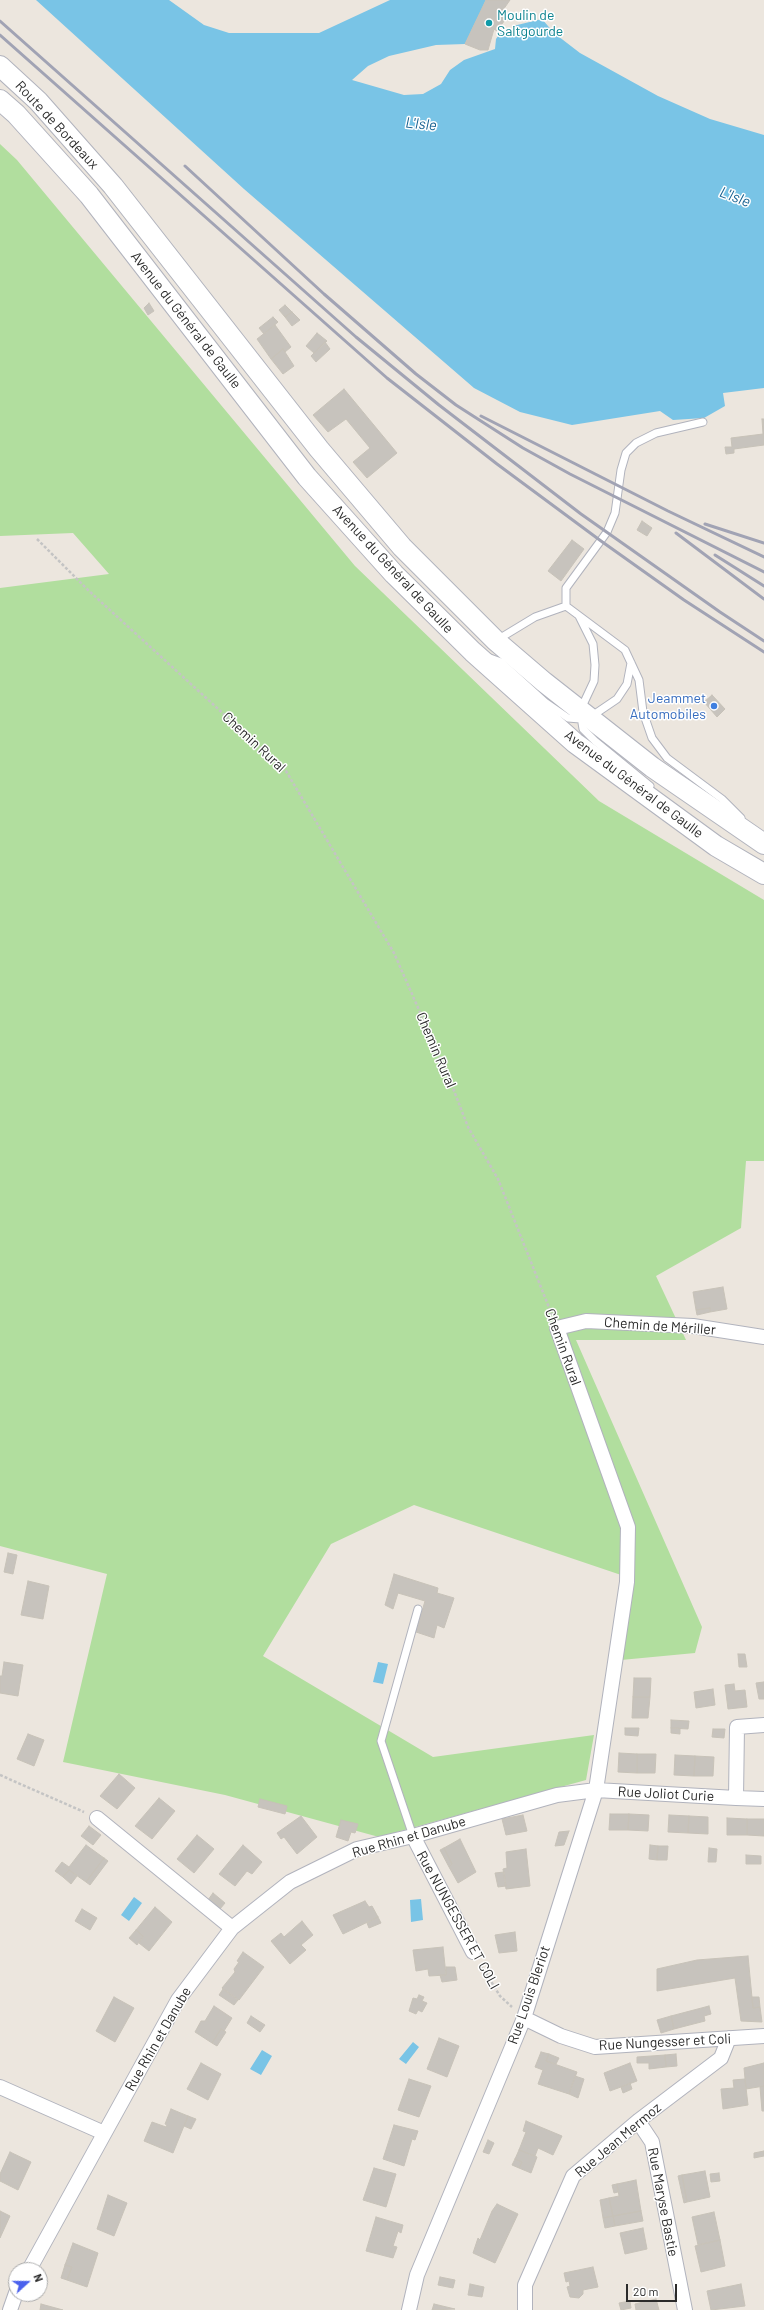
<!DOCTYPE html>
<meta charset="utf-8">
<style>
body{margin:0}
#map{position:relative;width:764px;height:2310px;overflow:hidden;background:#ece6de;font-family:Barlow,sans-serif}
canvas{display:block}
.north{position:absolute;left:8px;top:2262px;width:40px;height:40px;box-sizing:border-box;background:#fff;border:1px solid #aaa;border-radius:50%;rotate:69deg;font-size:11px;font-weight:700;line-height:16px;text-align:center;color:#2b2b2b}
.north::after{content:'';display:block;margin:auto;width:14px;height:18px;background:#4a61ed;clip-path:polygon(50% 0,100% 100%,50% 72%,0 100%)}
.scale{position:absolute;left:626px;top:2284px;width:51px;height:18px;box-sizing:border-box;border:2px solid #2b2b2b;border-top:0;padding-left:5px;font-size:12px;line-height:14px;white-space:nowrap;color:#2b2b2b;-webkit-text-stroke:3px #fff;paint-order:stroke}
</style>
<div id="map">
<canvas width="764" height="2310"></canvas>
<div class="north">N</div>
<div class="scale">20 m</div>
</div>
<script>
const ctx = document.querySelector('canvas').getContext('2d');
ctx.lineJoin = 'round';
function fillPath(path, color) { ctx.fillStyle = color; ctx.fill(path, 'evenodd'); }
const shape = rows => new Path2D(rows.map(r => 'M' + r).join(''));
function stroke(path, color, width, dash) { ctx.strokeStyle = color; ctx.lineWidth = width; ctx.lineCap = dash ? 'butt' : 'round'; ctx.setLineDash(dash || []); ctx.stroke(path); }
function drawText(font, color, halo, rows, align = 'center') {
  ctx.font = font + ' Barlow,sans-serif'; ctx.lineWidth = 3; ctx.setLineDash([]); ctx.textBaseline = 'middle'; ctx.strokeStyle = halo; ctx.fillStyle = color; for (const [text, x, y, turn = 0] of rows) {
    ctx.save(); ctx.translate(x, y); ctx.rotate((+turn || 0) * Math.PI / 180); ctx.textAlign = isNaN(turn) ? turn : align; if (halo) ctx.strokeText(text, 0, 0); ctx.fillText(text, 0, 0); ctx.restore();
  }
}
fillPath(shape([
 [0,144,17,160,355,566,599,801,764,900,764,1161,746,1161,741,1228,656,1276,686,1340,576,1340,702,1627,695,1653,621,1660,630,1578,414,1505,331,1544,263,1656,433,1757,594,1735,586,1780,379,1837,225,1795,63,1762,107,1574,0,1546,0,588,109,574,73,533,0,536]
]), '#b1de9e');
fillPath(shape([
 [36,0,169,0,204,25,229,33,319,33,390,0,486,0,465,44,436,45,389,56,368,66,352,80,404,95,423,94,441,84,450,70,464,60,495,49,496,39,503,29,514,29,513,26,542,19,554,33,580,53,658,96,710,119,764,135,764,388,723,393,725,406,704,418,673,420,660,411,572,425,520,412,474,388,244,189],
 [378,1662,388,1664,383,1684,373,1682],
 [134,1897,142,1903,129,1921,121,1915],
 [421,1899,423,1920,411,1922,410,1900],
 [413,2042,419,2047,406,2064,399,2059],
 [262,2050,272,2056,261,2075,250,2069]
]), '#79c4e6');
const building = shape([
 [486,0,510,0,503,10,507,17,497,31,494,29,488,50,480,50,465,44,486,0],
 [149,303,154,311,148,315,144,308,149,303],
 [285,305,292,312,285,317,279,310,285,305],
 [292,312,300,320,292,326,285,317,292,312],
 [273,317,278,322,264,334,259,328,273,317],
 [275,325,291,347,285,352,283,349,271,359,257,339,275,325],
 [317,333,327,341,314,353,306,346,317,333],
 [325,342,330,349,316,362,311,356,325,342],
 [283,349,294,366,283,374,271,359,283,349],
 [344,389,397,453,367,478,353,462,370,448,346,419,328,432,313,415,344,389],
 [762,419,764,419,764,445,734,449,734,453,726,454,725,447,732,447,731,438,763,434,762,419],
 [642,521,652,528,647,536,637,530,642,521],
 [572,540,584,549,561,581,548,571,572,540],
 [712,695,725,709,717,717,704,702,712,695],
 [723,1287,727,1309,710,1312,710,1308,696,1310,693,1292,723,1287],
 [710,1308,710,1312,697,1315,696,1310,710,1308],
 [8,1553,17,1555,13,1574,4,1572,8,1553],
 [394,1574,438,1588,437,1593,454,1598,444,1628,437,1625,434,1638,416,1632,425,1601,398,1593,393,1609,385,1605,394,1574],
 [28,1581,49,1586,43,1619,21,1615,28,1581],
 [738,1654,745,1654,747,1667,739,1667,738,1654],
 [4,1662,23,1665,18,1696,0,1693,0,1676,2,1676,4,1662],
 [634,1678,651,1678,650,1697,633,1697,634,1678],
 [764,1682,764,1699,759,1699,756,1683,764,1682],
 [734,1684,735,1691,745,1690,747,1707,728,1709,725,1685,734,1684],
 [713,1689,715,1705,696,1708,694,1692,713,1689],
 [633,1697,650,1697,648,1718,632,1718,633,1697],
 [671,1720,689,1721,688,1729,671,1728,671,1720],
 [625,1728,639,1728,638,1736,625,1735,625,1728],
 [671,1728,680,1728,680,1734,671,1733,671,1728],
 [713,1729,725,1729,724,1738,712,1737,713,1729],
 [28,1734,44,1740,34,1766,17,1759,28,1734],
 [619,1753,637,1754,637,1773,618,1772,619,1753],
 [637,1754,656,1754,655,1773,637,1773,637,1754],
 [675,1755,695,1756,694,1776,674,1775,675,1755],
 [695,1756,714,1757,713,1776,694,1776,695,1756],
 [119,1774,135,1788,117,1809,100,1796,119,1774],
 [159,1798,175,1811,152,1839,135,1826,159,1798],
 [260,1799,287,1806,285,1814,258,1807,260,1799],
 [610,1814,629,1814,628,1830,609,1830,610,1814],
 [629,1814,649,1815,648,1831,628,1830,629,1814],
 [523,1815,527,1831,506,1835,502,1819,523,1815],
 [669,1815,689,1816,688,1833,668,1832,669,1815],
 [301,1816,317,1837,297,1854,284,1837,281,1839,277,1833,301,1816],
 [689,1816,708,1817,708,1834,688,1833,689,1816],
 [727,1818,747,1819,747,1835,727,1835,727,1818],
 [747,1819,764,1819,764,1836,747,1835,747,1819],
 [341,1820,358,1824,355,1833,351,1832,348,1841,336,1837,341,1820],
 [89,1826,101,1835,93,1845,81,1836,89,1826],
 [569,1831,564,1845,555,1846,559,1832,569,1831],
 [197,1835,214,1849,194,1873,177,1859,197,1835],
 [460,1839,476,1872,458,1883,449,1867,452,1864,444,1848,460,1839],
 [86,1845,104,1858,86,1882,69,1870,63,1877,55,1871,62,1862,69,1867,86,1845],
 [243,1845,262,1862,252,1874,247,1871,235,1886,219,1874,243,1845],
 [650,1845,658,1846,657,1860,649,1859,650,1845],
 [658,1846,668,1846,667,1860,657,1860,658,1846],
 [444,1848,452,1864,449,1867,440,1850,444,1848],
 [709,1848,717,1849,716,1862,708,1862,709,1848],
 [526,1849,530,1886,506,1889,503,1869,507,1868,506,1852,526,1849],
 [746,1855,761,1856,761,1864,746,1864,746,1855],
 [104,1858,108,1861,90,1885,86,1882,104,1858],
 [69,1870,77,1876,71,1884,63,1877,69,1870],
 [504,1872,506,1886,498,1887,495,1873,504,1872],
 [213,1893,225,1903,220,1909,208,1900,213,1893],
 [365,1901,369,1907,372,1906,378,1917,343,1934,333,1915,365,1901],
 [155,1907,172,1922,149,1951,139,1943,143,1936,136,1930,155,1907],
 [82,1909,97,1918,90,1930,75,1921,82,1909],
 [378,1917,381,1923,369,1928,367,1923,378,1917],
 [302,1921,313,1935,301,1945,306,1950,290,1964,271,1941,281,1933,284,1937,302,1921],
 [136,1930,143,1936,137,1945,129,1938,136,1930],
 [515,1932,517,1951,499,1953,495,1935,515,1932],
 [443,1947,446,1975,429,1976,428,1969,416,1971,413,1950,443,1947],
 [243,1952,264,1967,239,2000,222,1988,235,1972,234,1969,239,1962,237,1961,243,1952],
 [748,1956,753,2008,760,2007,762,2022,741,2021,735,1978,657,1991,657,1969,697,1960,748,1956],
 [446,1967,455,1967,457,1980,442,1982,440,1975,446,1975,446,1967],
 [223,1989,238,2000,234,2005,219,1995,223,1989],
 [419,1995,424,1997,422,2001,427,2003,422,2012,418,2010,416,2014,409,2011,413,1998,417,1999,419,1995],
 [114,1997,134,2008,115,2042,96,2031,114,1997],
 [752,1997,759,1997,760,2007,753,2008,752,1997],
 [214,2006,232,2018,224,2031,221,2029,212,2043,195,2032,201,2021,205,2021,214,2006],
 [709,2006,711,2014,704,2016,705,2021,674,2029,671,2016,709,2006],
 [251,2016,265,2025,260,2032,247,2023,251,2016],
 [671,2016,674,2029,661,2033,657,2020,671,2016],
 [221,2029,226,2032,217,2046,212,2043,221,2029],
 [439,2038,459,2046,447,2077,427,2069,439,2038],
 [541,2052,549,2054,546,2061,577,2072,569,2094,538,2084,543,2070,535,2067,541,2052],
 [549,2054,559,2058,556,2064,546,2061,549,2054],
 [676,2054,677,2066,666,2067,665,2055,676,2054],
 [665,2055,666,2067,649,2069,649,2063,637,2063,637,2057,665,2055],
 [201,2063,221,2074,208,2100,187,2089,201,2063],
 [630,2063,637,2081,610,2091,604,2073,630,2063],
 [764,2063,764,2086,746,2089,744,2068,764,2063],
 [575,2076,584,2079,578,2098,569,2094,575,2076],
 [409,2079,431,2086,419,2117,398,2110,409,2079],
 [745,2079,748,2105,723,2109,721,2089,734,2088,733,2080,745,2079],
 [630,2083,632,2089,623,2093,621,2087,630,2083],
 [764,2086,764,2111,762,2111,760,2087,764,2086],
 [171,2109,188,2116,173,2153,144,2141,152,2122,166,2127,167,2125,165,2124,171,2109],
 [188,2116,196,2119,191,2129,184,2126,188,2116],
 [526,2121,562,2136,553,2155,538,2148,535,2156,519,2150,526,2132,523,2131,526,2121],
 [394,2125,418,2131,415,2140,412,2139,404,2166,383,2159,394,2125],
 [488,2140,494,2143,489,2154,483,2152,488,2140],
 [519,2150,537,2157,531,2173,519,2168,522,2162,515,2159,519,2150],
 [764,2151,764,2156,754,2158,754,2153,764,2151],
 [10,2152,31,2162,18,2190,0,2181,0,2174,10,2152],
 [515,2159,522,2162,519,2168,512,2165,515,2159],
 [374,2168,396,2174,386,2207,363,2200,374,2168],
 [705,2171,710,2197,687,2202,682,2175,705,2171],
 [719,2173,720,2181,711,2182,710,2174,719,2173],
 [682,2175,687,2202,684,2203,678,2176,682,2175],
 [636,2180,641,2211,613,2216,609,2198,619,2196,617,2184,636,2180],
 [617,2184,618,2192,614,2193,612,2185,617,2184],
 [108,2195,127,2203,114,2236,97,2229,108,2195],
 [609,2198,613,2216,603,2218,600,2200,609,2198],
 [497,2204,518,2214,495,2263,473,2253,478,2238,480,2240,492,2211,497,2204],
 [0,2211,10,2216,0,2238,0,2211],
 [641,2211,643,2221,615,2226,613,2216,641,2211],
 [714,2212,720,2240,698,2245,692,2217,714,2212],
 [613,2216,615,2226,605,2228,603,2218,613,2216],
 [376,2217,403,2225,401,2233,398,2231,393,2246,397,2247,393,2258,366,2251,376,2217],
 [643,2228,647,2249,625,2254,620,2233,643,2228],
 [720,2240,725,2266,701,2272,695,2246,720,2240],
 [73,2243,98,2253,87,2287,67,2280,72,2267,65,2265,73,2243],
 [65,2265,72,2267,67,2280,61,2278,65,2265],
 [593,2267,598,2287,583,2290,583,2294,579,2298,570,2297,567,2287,570,2286,569,2281,566,2282,564,2273,593,2267],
 [440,2277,455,2280,453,2288,438,2285,440,2277],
 [470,2284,484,2287,482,2297,468,2295,470,2284],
 [741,2284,745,2306,711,2310,707,2291,741,2284],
 [656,2299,659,2310,636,2310,635,2304,656,2299],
 [630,2301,631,2308,621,2310,619,2303,630,2301],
 [41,2304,63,2310,40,2310,41,2304],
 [434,2304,455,2309,432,2310,434,2304]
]);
fillPath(building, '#c7c3bd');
stroke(building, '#c7c2b8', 1);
const lane = shape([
 [566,606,625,650,639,680,643,712,652,738,667,758,722,799,741,818],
 [566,606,566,588,607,532,615,513,621,470,626,453,636,443,656,433,703,422],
 [579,616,593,644,595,665,594,681,580,711,583,729,595,741,650,786],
 [497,640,535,617,566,606],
 [490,658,501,662,545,702,568,718,580,719,589,718,617,699,627,684,631,663],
 [413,1836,381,1741,418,1609]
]);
const street = shape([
 [764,1725,737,1727,736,1798,764,1799],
 [97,1818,232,1928],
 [413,1836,473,1952],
 [524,2018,561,2036,595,2047,764,2036],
 [0,2087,104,2133],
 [638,2121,652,2142,685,2310],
 [29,2270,178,2000,232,1928,290,1882,357,1849,413,1836,557,1795,596,1790,736,1798],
 [10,2310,16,2293],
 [409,2310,417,2275,524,2018,596,1790,627,1582,628,1527,557,1328,586,1321,693,1326,764,1337],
 [525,2310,525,2285,573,2176,638,2121,721,2058,729,2038]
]);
const secondary = shape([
 [0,66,38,101,113,186,319,449,402,547,496,641,544,682,652,767,764,844],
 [0,100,16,114,89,195,307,477,394,574,473,652,575,743,716,846,764,874]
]);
stroke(lane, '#b1b3bd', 9);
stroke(street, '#b1b3bd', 16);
stroke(secondary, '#b1b3bd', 22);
stroke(shape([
 [37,539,88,590,286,771,394,953,451,1083,468,1127,498,1179,552,1315],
 [0,1775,84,1812],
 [481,1965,500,1996,512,2007]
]), '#c4c4c4', 2.5, [3, 2]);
stroke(lane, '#fff', 7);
stroke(street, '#fff', 14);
stroke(secondary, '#fff', 20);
stroke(shape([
 [0,21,356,337,439,405,581,514,720,612,764,641],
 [0,35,387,378,497,464,601,541,684,600,764,652],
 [185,166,324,294,416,374,456,405,523,448,570,474,764,572],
 [481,416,668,511,764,557],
 [705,524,764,543],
 [676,533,764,599],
 [715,555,764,586]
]), '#a1a3b4', 3);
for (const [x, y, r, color] of [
 [489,23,4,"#0f9aa8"],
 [714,706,4,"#3f7fe0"]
]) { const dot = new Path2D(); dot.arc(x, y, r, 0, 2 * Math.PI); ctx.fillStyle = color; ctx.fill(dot); stroke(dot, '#fff', 1.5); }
drawText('14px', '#0d838f', '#fff', [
 ["Moulin de",497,15],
 ["Saltgourde",497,31]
], 'left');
drawText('14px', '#2b2b2b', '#fff', [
 ["Route de Bordeaux",57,125,47],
 ["Avenue du Général de Gaulle",186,320,52],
 ["Avenue du Général de Gaulle",393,569,47],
 ["Chemin Rural",254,742,43],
 ["Avenue du Général de Gaulle",634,784,37],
 ["Chemin Rural",436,1050,67],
 ["Chemin de Mériller",660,1326,4],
 ["Chemin Rural",563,1347,70],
 ["Rue Joliot Curie",666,1794,3],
 ["Rue Rhin et Danube",409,1837,-16],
 ["Rue NUNGESSER ET COLI",458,1920,61],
 ["Rue Louis Bleriot",529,1995,-71],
 ["Rue Rhin et Danube",158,2039,-60],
 ["Rue Nungesser et Coli",665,2042,-3],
 ["Rue Jean Mermoz",618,2140,-40],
 ["Rue Maryse Bastie",663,2202,79]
]);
drawText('14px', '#366cbe', '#fff', [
 ["Jeammet",706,698],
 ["Automobiles",706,714]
], 'right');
drawText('italic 15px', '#176292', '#fff', [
 ["L'Isle",421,124,5],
 ["L'Isle",735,197,21]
]);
</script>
